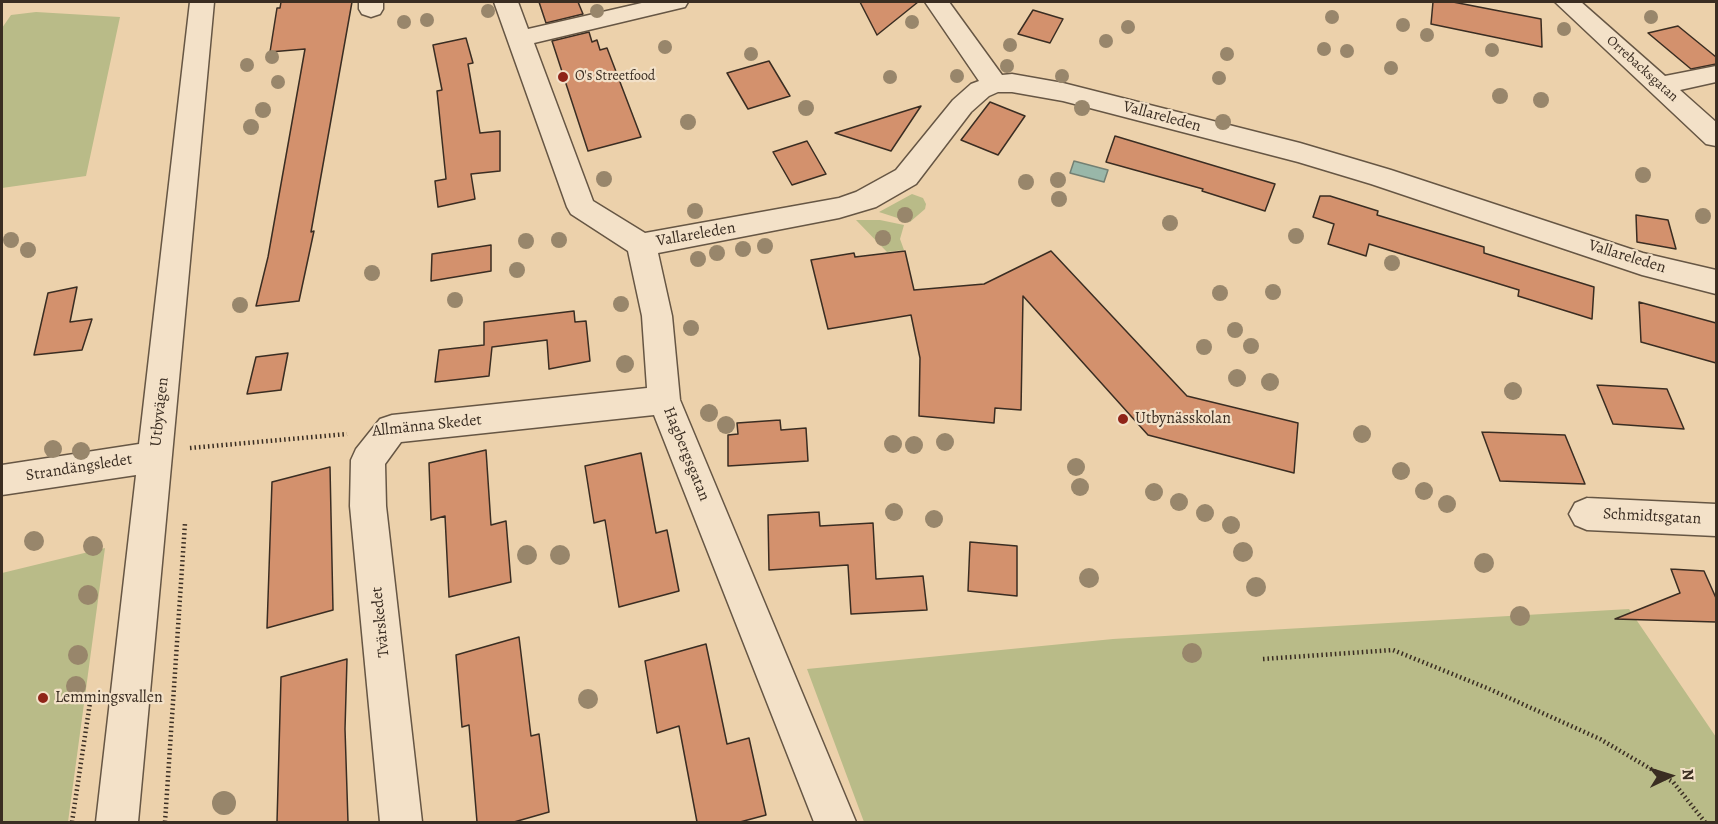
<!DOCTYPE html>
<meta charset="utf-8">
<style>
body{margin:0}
#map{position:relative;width:1718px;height:824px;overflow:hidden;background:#ecd1ab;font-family:Alegreya,serif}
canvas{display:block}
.frame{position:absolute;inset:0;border:3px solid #3a2d22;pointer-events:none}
.north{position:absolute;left:1640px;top:746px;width:60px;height:60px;-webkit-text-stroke:4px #f3e1c8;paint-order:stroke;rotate:86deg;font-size:16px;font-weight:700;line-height:24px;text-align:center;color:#3a2d22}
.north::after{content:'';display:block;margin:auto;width:21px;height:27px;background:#3a2d22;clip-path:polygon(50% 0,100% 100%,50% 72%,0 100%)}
</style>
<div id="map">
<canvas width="1718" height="824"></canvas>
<div class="frame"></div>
<div class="north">N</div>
</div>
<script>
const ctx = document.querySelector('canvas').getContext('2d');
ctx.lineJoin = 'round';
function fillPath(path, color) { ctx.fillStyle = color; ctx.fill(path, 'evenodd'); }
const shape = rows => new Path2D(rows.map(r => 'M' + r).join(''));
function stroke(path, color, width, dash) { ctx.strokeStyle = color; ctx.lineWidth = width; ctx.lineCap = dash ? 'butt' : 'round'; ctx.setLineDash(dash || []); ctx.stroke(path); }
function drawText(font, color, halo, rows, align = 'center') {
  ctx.font = font + ' Alegreya,serif'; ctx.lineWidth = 4.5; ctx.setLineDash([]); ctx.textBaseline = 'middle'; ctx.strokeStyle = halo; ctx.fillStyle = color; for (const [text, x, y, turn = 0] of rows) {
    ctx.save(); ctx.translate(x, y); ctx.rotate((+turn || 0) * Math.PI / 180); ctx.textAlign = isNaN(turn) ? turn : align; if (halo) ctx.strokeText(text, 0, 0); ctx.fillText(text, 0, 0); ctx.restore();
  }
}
fillPath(shape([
 [36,12,120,17,86,176,2,188,2,28,11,15],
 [912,194,923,198,926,204,925,209,910,222,879,212],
 [856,220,880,220,904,225,900,239,904,250,887,252],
 [105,548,68,822,2,822,2,573],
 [1629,609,1716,737,1716,822,864,822,807,669,1113,639]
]), '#b9bb88');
const water = shape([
 [1074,161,1108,170,1104,182,1070,173,1074,161]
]);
fillPath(water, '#99b7a9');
stroke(water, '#738073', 1.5);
const building = shape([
 [281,2,352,2,311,232,314,231,299,301,256,306,268,257,305,49,270,52,277,8,280,8,281,2],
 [539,2,578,2,583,14,546,23,539,2],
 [860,2,918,2,877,35,860,2],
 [1433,2,1453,2,1541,19,1542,47,1431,24,1433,2],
 [1033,10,1063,19,1050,43,1018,34,1033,10],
 [1678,26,1716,57,1716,64,1691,69,1648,33,1678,26],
 [589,32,592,42,597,40,600,50,607,48,641,137,588,151,552,41,589,32],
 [466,38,473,63,468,64,480,133,500,131,500,171,471,174,475,199,438,207,435,181,446,179,437,91,442,90,433,45,466,38],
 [769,61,790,96,748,109,727,73,769,61],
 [990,102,1025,116,998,155,961,140,990,102],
 [921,106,891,151,835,133,921,106],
 [1115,136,1275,184,1265,211,1202,191,1203,189,1106,162,1115,136],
 [807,141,826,174,792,185,773,152,807,141],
 [1320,196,1330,196,1378,211,1377,215,1484,247,1484,253,1594,287,1592,319,1518,296,1519,290,1369,244,1366,256,1328,244,1334,224,1313,217,1320,196],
 [1636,215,1668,220,1676,249,1637,242,1636,215],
 [491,245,491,271,431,281,432,254,491,245],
 [905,251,914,290,984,284,1051,251,1187,396,1298,423,1294,473,1148,435,1023,296,1021,410,995,408,994,423,919,416,920,358,911,315,828,329,811,260,854,253,855,257,905,251],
 [77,287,70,322,92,319,82,350,34,355,48,293,77,287],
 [1639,302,1716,323,1716,363,1641,342,1639,302],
 [574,311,575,322,586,321,590,361,549,369,547,340,492,347,489,376,435,382,439,350,484,345,484,322,574,311],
 [288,353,281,390,247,394,256,357,288,353],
 [1597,385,1667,389,1684,429,1613,424,1597,385],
 [780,420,781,430,806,428,808,461,728,466,728,435,738,434,737,423,780,420],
 [1482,432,1565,435,1585,484,1500,481,1482,432],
 [486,450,491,525,506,521,511,582,449,597,445,516,431,520,429,463,486,450],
 [641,453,656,533,667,530,679,591,619,607,605,520,594,523,585,466,641,453],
 [330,467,333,610,267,628,272,482,330,467],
 [819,512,820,526,873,523,876,579,923,576,927,610,851,614,848,565,769,570,768,515,819,512],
 [970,542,1017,546,1017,596,968,591,970,542],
 [1671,569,1704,571,1716,598,1716,622,1615,619,1680,593,1671,569],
 [519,637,531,736,539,734,549,812,514,822,477,822,469,725,462,727,456,655,519,637],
 [706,644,727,744,749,738,766,815,740,822,697,822,679,726,657,733,645,661,706,644],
 [347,659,345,729,348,822,277,822,281,677,347,659]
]);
fillPath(building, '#d3916d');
stroke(building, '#3a2d22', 1.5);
const minor = shape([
 [190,2,214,2,138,822,96,822,136,475,2,495,2,465,139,444,190,2],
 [359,2,383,2,383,9,380,14,371,17,362,14,359,9,359,2],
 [494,2,518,2,528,29,646,2,688,2,685,7,534,43,593,201,645,233,839,198,856,192,896,170,953,100,971,84,979,81,925,2,949,2,1002,75,1012,74,1063,83,1300,143,1391,170,1643,253,1716,270,1716,294,1642,275,1371,184,1298,162,1063,101,1012,92,998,92,989,96,971,112,916,184,876,207,839,218,658,253,672,316,680,400,856,822,814,822,654,415,401,442,385,464,386,506,422,822,380,822,350,506,351,460,356,449,380,419,392,415,647,388,642,316,628,251,571,214,567,207,494,2],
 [1555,2,1581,2,1665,76,1716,66,1716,82,1680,90,1716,122,1716,146,1706,144,1555,2],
 [1587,498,1716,504,1716,536,1587,530,1575,525,1569,514,1575,503,1587,498]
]);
stroke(minor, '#665644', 3);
stroke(shape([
 [190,448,347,434],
 [1263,659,1393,650,1487,688,1600,739,1673,782,1705,822],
 [72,822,91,696],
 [165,822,185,523]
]), '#3a2d22', 4.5, [1.5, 3]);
fillPath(minor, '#f3e1c8');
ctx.fillStyle = '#98866b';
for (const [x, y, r] of [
 [488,11,7],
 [597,11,7],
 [1332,17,7],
 [1651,17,7],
 [427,20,7],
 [404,22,7],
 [912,22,7],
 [1403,25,7],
 [1128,27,7],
 [1564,29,7],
 [1427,35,7],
 [1106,41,7],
 [1010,45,7],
 [665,47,7],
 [1324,49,7],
 [1492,50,7],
 [1347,51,7],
 [751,54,7],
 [1227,54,7],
 [272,57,7],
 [247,65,7],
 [1007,66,7],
 [1391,68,7],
 [957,76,7],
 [1062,76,7],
 [890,77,7],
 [1219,78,7],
 [278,82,7],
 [1500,96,8],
 [1541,100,8],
 [806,108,8],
 [1082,108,8],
 [263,110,8],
 [688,122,8],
 [1223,122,8],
 [251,127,8],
 [1643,175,8],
 [604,179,8],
 [1058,180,8],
 [1026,182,8],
 [1059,199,8],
 [695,211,8],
 [905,215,8],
 [1703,216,8],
 [1170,223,8],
 [1296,236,8],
 [883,238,8],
 [11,240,8],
 [559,240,8],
 [526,241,8],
 [765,246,8],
 [743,249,8],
 [28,250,8],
 [717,253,8],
 [698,259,8],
 [1392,263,8],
 [517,270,8],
 [372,273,8],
 [1273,292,8],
 [1220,293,8],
 [455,300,8],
 [621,304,8],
 [240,305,8],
 [691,328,8],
 [1235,330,8],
 [1251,346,8],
 [1204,347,8],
 [625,364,9],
 [1237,378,9],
 [1270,382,9],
 [1513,391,9],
 [709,413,9],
 [726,425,9],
 [1362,434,9],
 [945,442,9],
 [893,444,9],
 [914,445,9],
 [53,449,9],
 [81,451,9],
 [1076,467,9],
 [1401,471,9],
 [1080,487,9],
 [1424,491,9],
 [1154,492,9],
 [1179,502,9],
 [1447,504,9],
 [894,512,9],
 [1205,513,9],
 [934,519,9],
 [1231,525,9],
 [34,541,10],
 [93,546,10],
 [1243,552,10],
 [527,555,10],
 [560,555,10],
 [1484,563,10],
 [1089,578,10],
 [1256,587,10],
 [88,595,10],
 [1520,616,10],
 [1192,653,10],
 [78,655,10],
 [76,686,10],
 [588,699,10],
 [224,803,12]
]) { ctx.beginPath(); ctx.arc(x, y, r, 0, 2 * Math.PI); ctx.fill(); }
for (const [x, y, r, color] of [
 [563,77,6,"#8f2418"],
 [1123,419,6,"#8f2418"],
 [43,698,6,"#8f2418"]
]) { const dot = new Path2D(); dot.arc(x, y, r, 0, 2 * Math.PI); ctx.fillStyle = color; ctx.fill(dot); stroke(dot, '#f3e1c8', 2); }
drawText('14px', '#3a2d22', '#f3e1c8', [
 ["Orrebacksgatan",1642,69,42]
]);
drawText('14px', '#3a2d22', '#f3e1c8', [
 ["O's Streetfood",575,77]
], 'left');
drawText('16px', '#3a2d22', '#f3e1c8', [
 ["Vallareleden",1162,117,15],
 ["Vallareleden",696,235,-10],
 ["Vallareleden",1627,257,17],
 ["Utbyvägen",160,412,-84],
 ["Allmänna Skedet",427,426,-6],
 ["Hagbergsgatan",686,454,68],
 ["Strandängsledet",79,468,-9],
 ["Schmidtsgatan",1652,517,3],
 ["Tvärskedet",381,622,-96]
]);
drawText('16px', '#3a2d22', '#f3e1c8', [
 ["Utbynässkolan",1135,419],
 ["Lemmingsvallen",55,698]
], 'left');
</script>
